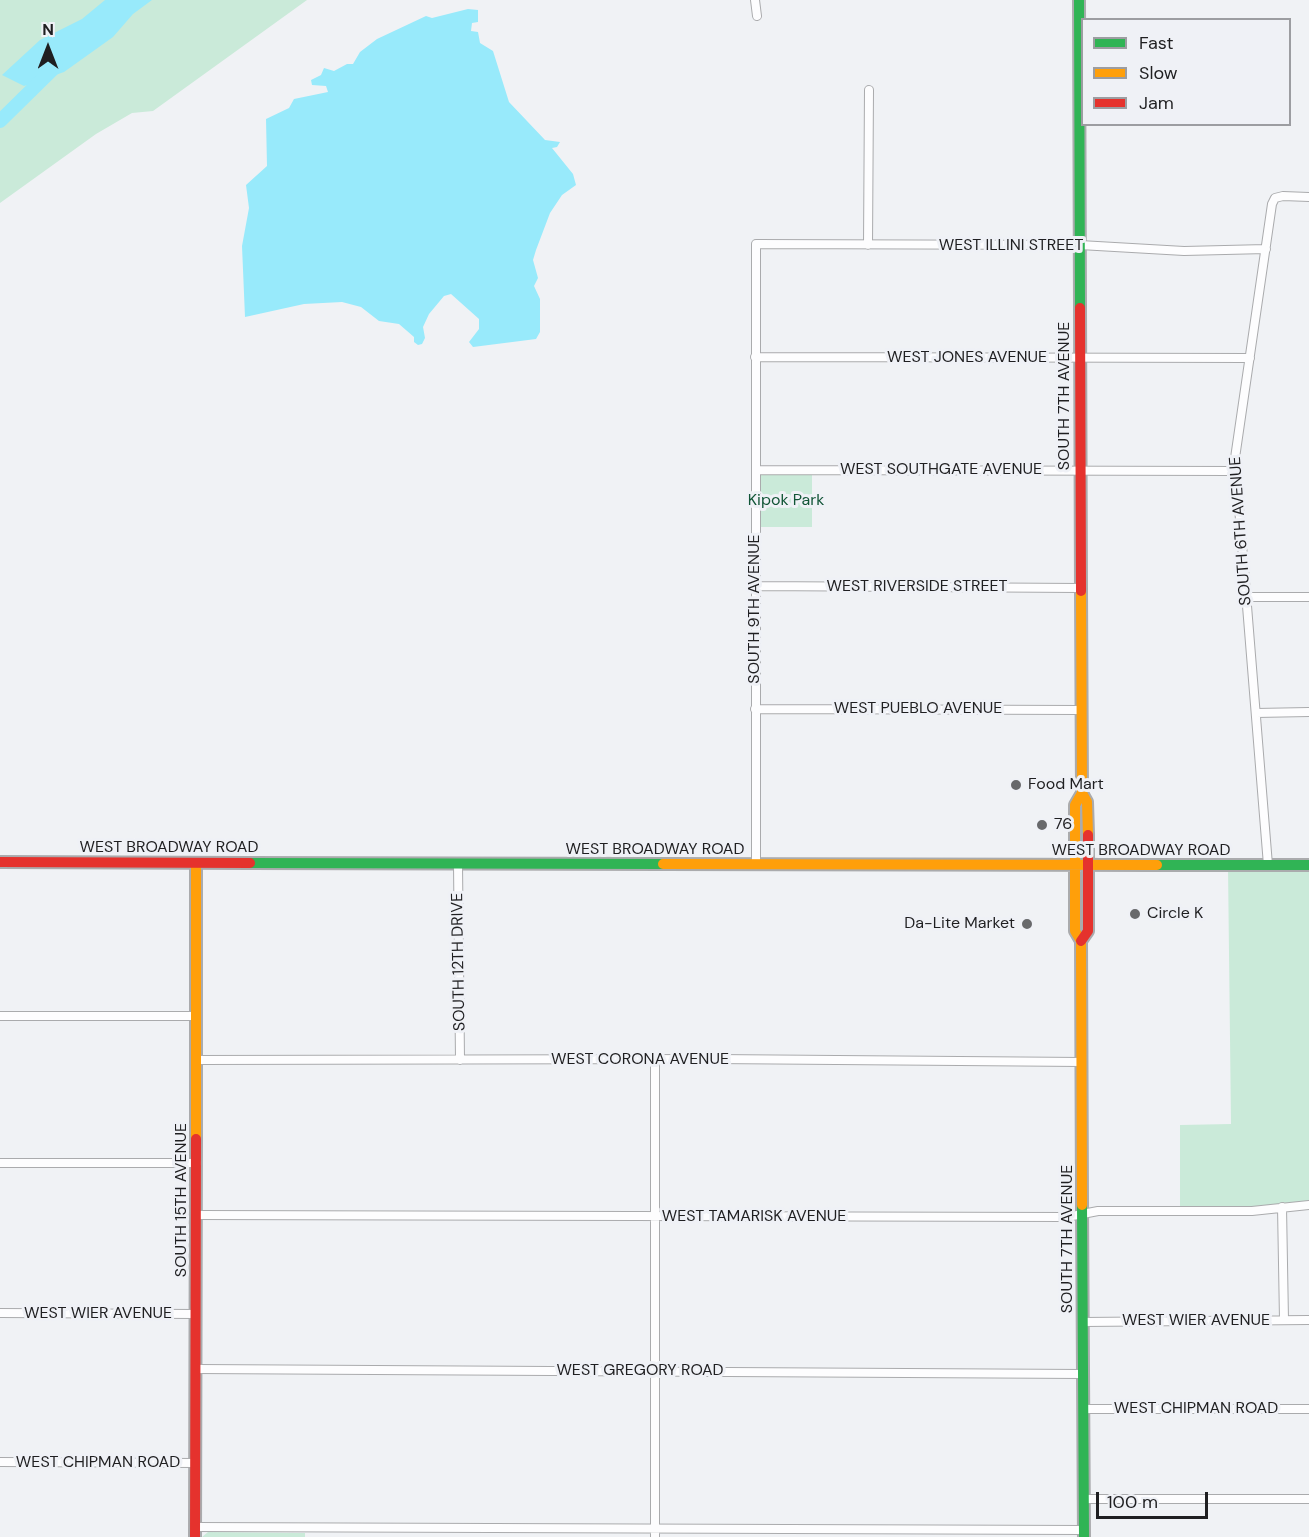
<!DOCTYPE html>
<style>
body{margin:0}
#map{position:relative;width:1309px;height:1537px;overflow:hidden;background:#f0f2f5;font-family:"DM Sans",sans-serif}
canvas{display:block}
.legend{position:absolute;left:1081px;top:18px;width:210px;height:108px;box-sizing:border-box;background:#eff1f6;border:2px solid #9c9da1;margin:0;padding:8px 10px;list-style:none;font-size:18px;color:#1f1f21}
.legend li{display:flex;align-items:center;gap:12px;height:30px}
.legend b{width:30px;border:2px solid #9c9da1}
.north{position:absolute;left:18px;top:18px;width:60px;height:60px;-webkit-text-stroke:4px #eff1f6;paint-order:stroke;rotate:0deg;font-size:16px;font-weight:700;line-height:24px;text-align:center;color:#1f1f21}
.north::after{content:'';display:block;margin:auto;width:21px;height:27px;background:#1f1f21;clip-path:polygon(50% 0,100% 100%,50% 72%,0 100%)}
.scale{position:absolute;left:1096px;top:1492px;width:112px;height:27px;box-sizing:border-box;border:3px solid #1f1f21;border-top:0;padding-left:8px;font-size:18px;line-height:21px;white-space:nowrap;color:#1f1f21;-webkit-text-stroke:4px #eff1f6;paint-order:stroke}
</style>
<div id="map">
<canvas width="1309" height="1537"></canvas>
<ul class="legend">
<li><b style="height:8px;background:#30b455"></b>Fast</li>
<li><b style="height:8px;background:#ff9f0a"></b>Slow</li>
<li><b style="height:8px;background:#e5322d"></b>Jam</li>
</ul>
<div class="north">N</div>
<div class="scale">100 m</div>
</div>
<script>
const ctx = document.querySelector('canvas').getContext('2d');
ctx.lineJoin = 'round';
function fillPath(path, color) { ctx.fillStyle = color; ctx.fill(path, 'evenodd'); }
const shape = rows => new Path2D(rows.map(r => 'M' + r).join(''));
function stroke(path, color, width, dash) { ctx.strokeStyle = color; ctx.lineWidth = width; ctx.lineCap = dash ? 'butt' : 'round'; ctx.setLineDash(dash || []); ctx.stroke(path); }
function drawText(font, color, halo, rows, align = 'center') {
  ctx.font = font + ' "DM Sans",sans-serif'; ctx.lineWidth = 6; ctx.setLineDash([]); ctx.textBaseline = 'middle'; ctx.strokeStyle = halo; ctx.fillStyle = color; for (const [text, x, y, turn = 0] of rows) {
    ctx.save(); ctx.translate(x, y); ctx.rotate((+turn || 0) * Math.PI / 180); ctx.textAlign = isNaN(turn) ? turn : align; if (halo) ctx.strokeText(text, 0, 0); ctx.fillText(text, 0, 0); ctx.restore();
  }
}
fillPath(shape([
 [0,0,307,0,153,111,132,113,96,134,0,203],
 [761,474,812,474,812,527,761,527],
 [1309,866,1309,1205,1180,1211,1180,1125,1231,1124,1228,867],
 [208,1532,305,1533,305,1537,202,1537]
]), '#caead9');
fillPath(shape([
 [105,0,152,0,133,14,113,37,64,72,24,86,2,75,40,40,82,19],
 [468,9,478,10,478,22,472,23,471,31,478,32,480,43,493,51,509,102,545,140,560,142,557,147,552,148,573,174,576,185,562,195,550,213,536,250,533,260,538,278,534,286,540,299,540,332,536,339,473,347,469,342,479,329,479,319,451,294,444,296,429,314,423,327,425,338,422,344,418,345,414,342,414,337,399,324,379,321,361,307,342,302,304,304,245,317,242,246,249,208,246,185,267,166,266,119,289,108,294,99,328,92,326,86,312,85,311,80,321,75,324,68,334,71,347,64,353,64,360,52,377,39,426,16,432,18]
]), '#98eafb');
stroke(shape([
 [0,121,56,66]
]), '#98eafb', 14);
const street = shape([
 [755,0,757,16],
 [868,245,869,90],
 [755,357,1250,358],
 [756,470,1235,471],
 [755,586,1080,588],
 [1245,597,1309,597],
 [755,709,1081,710],
 [1256,713,1309,712],
 [458,864,460,1060],
 [756,865,756,244,1080,245,1184,251,1266,249],
 [1268,865,1235,458,1272,204,1275,198,1283,196,1309,197],
 [0,1016,197,1016],
 [197,1060,714,1059,1082,1062],
 [655,1060,655,1537],
 [0,1163,197,1163],
 [1282,1207,1284,1320],
 [197,1215,1067,1217,1098,1211,1252,1211,1309,1205],
 [0,1313,196,1314],
 [1083,1322,1309,1320],
 [197,1369,1083,1374],
 [1083,1409,1309,1409],
 [0,1462,196,1463],
 [1084,1499,1309,1499],
 [195,1527,1084,1530]
]);
const fast = shape([
 [1079,0,1080,308],
 [250,863,663,864],
 [1157,865,1309,865],
 [1082,1205,1084,1537]
]);
const slow = shape([
 [1081,591,1082,793,1087,802,1088,835],
 [1082,793,1075,805,1075,931,1081,941,1082,1205],
 [663,864,1157,865],
 [196,1139,196,863]
]);
const jam = shape([
 [1080,308,1081,591],
 [0,862,250,863],
 [1081,941,1088,931,1088,835],
 [195,1537,196,1139]
]);
stroke(street, '#aaabad', 10);
stroke(fast, '#aaabad', 14);
stroke(slow, '#aaabad', 14);
stroke(jam, '#aaabad', 14);
stroke(street, '#fdfdfe', 8);
stroke(fast, '#30b455', 10);
stroke(slow, '#ff9f0a', 10);
stroke(jam, '#e5322d', 10);
for (const [x, y, r, color] of [
 [1016,785,6,"#68696b"],
 [1042,825,6,"#68696b"],
 [1135,914,6,"#68696b"],
 [1027,924,6,"#68696b"]
]) { const dot = new Path2D(); dot.arc(x, y, r, 0, 2 * Math.PI); ctx.fillStyle = color; ctx.fill(dot); stroke(dot, '#eff1f6', 2); }
drawText('16px', '#1f1f21', '#eff1f6', [
 ["WEST ILLINI STREET",1011,246],
 ["WEST JONES AVENUE",967,358],
 ["SOUTH 7TH AVENUE",1065,396,-90],
 ["WEST SOUTHGATE AVENUE",941,470],
 ["SOUTH 6TH AVENUE",1241,531,-94],
 ["WEST RIVERSIDE STREET",917,587],
 ["SOUTH 9TH AVENUE",755,609,-90],
 ["WEST PUEBLO AVENUE",918,709],
 ["WEST BROADWAY ROAD",169,848],
 ["WEST BROADWAY ROAD",655,850],
 ["WEST BROADWAY ROAD",1141,851],
 ["SOUTH 12TH DRIVE",459,962,-91],
 ["WEST CORONA AVENUE",640,1060],
 ["SOUTH 15TH AVENUE",182,1200,-90],
 ["WEST TAMARISK AVENUE",754,1217],
 ["SOUTH 7TH AVENUE",1068,1239,-90],
 ["WEST WIER AVENUE",98,1314],
 ["WEST WIER AVENUE",1196,1321],
 ["WEST GREGORY ROAD",640,1371],
 ["WEST CHIPMAN ROAD",1196,1409],
 ["WEST CHIPMAN ROAD",98,1463]
]);
drawText('16px', '#115536', '#eff1f6', [
 ["Kipok Park",786,501]
]);
drawText('16px', '#1f1f21', '#eff1f6', [
 ["Food Mart",1028,785],
 ["76",1054,825],
 ["Circle K",1147,914],
 ["Da-Lite Market",1015,924,"right"]
], 'left');
</script>
